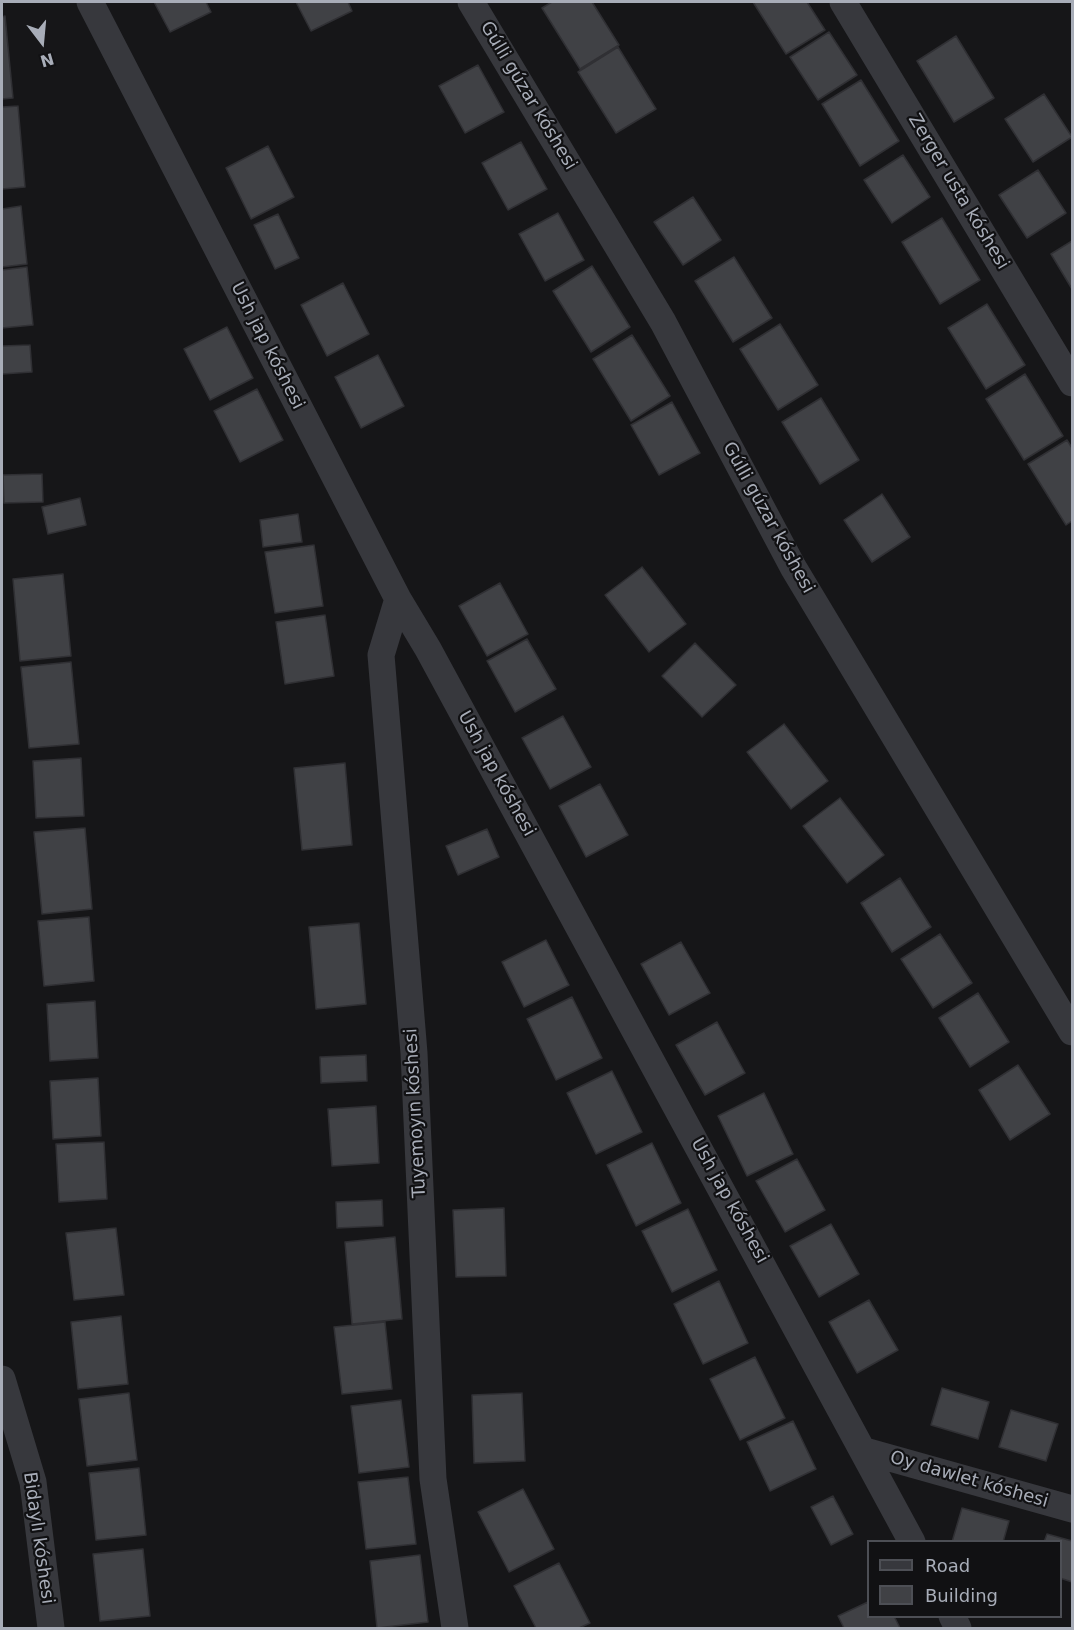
<!DOCTYPE html>
<meta charset="utf-8">
<style>
body{margin:0}
#map{position:relative;width:1074px;height:1630px;overflow:hidden;background:#161618;font-family:"DejaVu Sans",sans-serif}
canvas{display:block}
.frame{position:absolute;inset:0;border:3px solid #a8adb8;pointer-events:none}
.legend{position:absolute;left:867px;top:1540px;width:195px;height:78px;box-sizing:border-box;background:#111113;border:2px solid #4d4f55;margin:0;padding:8px 10px;list-style:none;font-size:18px;color:#a8adb8}
.legend li{display:flex;align-items:center;gap:12px;height:30px}
.legend b{width:30px;border:2px solid #4d4f55}
.north{position:absolute;left:12px;top:12px;width:60px;height:60px;-webkit-text-stroke:4px #111113;paint-order:stroke;rotate:164deg;font-size:16px;font-weight:700;line-height:24px;text-align:center;color:#a8adb8}
.north::after{content:'';display:block;margin:auto;width:21px;height:27px;background:#a8adb8;clip-path:polygon(50% 0,100% 100%,50% 72%,0 100%)}
</style>
<div id="map">
<canvas width="1074" height="1630"></canvas>
<div class="frame"></div>
<ul class="legend">
<li><b style="height:8px;background:#37383d"></b>Road</li>
<li><b style="height:16px;background:#404145"></b>Building</li>
</ul>
<div class="north">N</div>
</div>
<script>
const ctx = document.querySelector('canvas').getContext('2d');
ctx.lineJoin = 'round';
function fillPath(path, color) { ctx.fillStyle = color; ctx.fill(path, 'evenodd'); }
const shape = rows => new Path2D(rows.map(r => 'M' + r).join(''));
function stroke(path, color, width, dash) { ctx.strokeStyle = color; ctx.lineWidth = width; ctx.lineCap = dash ? 'butt' : 'round'; ctx.setLineDash(dash || []); ctx.stroke(path); }
function drawText(font, color, halo, rows, align = 'center') {
  ctx.font = font + ' "DejaVu Sans",sans-serif'; ctx.lineWidth = 4.5; ctx.setLineDash([]); ctx.textBaseline = 'middle'; ctx.strokeStyle = halo; ctx.fillStyle = color; for (const [text, x, y, turn = 0] of rows) {
    ctx.save(); ctx.translate(x, y); ctx.rotate((+turn || 0) * Math.PI / 180); ctx.textAlign = isNaN(turn) ? turn : align; if (halo) ctx.strokeText(text, 0, 0); ctx.fillText(text, 0, 0); ctx.restore();
  }
}
const building = shape([
 [154,2,206,2,211,12,170,32,154,2],
 [296,2,348,2,352,11,311,31,296,2],
 [552,2,592,2,619,45,580,69,542,8,552,2],
 [753,2,807,2,825,30,786,54,753,2],
 [5,16,13,98,2,99,2,17,5,16],
 [829,32,857,75,818,100,790,57,829,32],
 [956,36,994,98,954,122,917,61,956,36],
 [618,47,656,109,616,133,578,72,618,47],
 [478,65,504,112,465,133,439,86,478,65],
 [861,80,899,141,860,166,822,104,861,80],
 [1044,94,1072,137,1033,162,1005,119,1044,94],
 [18,106,25,187,2,189,2,107,18,106],
 [521,142,547,189,508,210,482,163,521,142],
 [268,146,294,197,251,219,226,168,268,146],
 [903,155,930,197,892,223,864,180,903,155],
 [1038,170,1066,213,1027,238,999,195,1038,170],
 [693,197,721,240,683,265,654,222,693,197],
 [21,206,27,264,2,267,2,209,21,206],
 [558,213,584,260,545,281,519,234,558,213],
 [278,214,299,258,275,269,254,225,278,214],
 [942,218,980,280,940,304,902,242,942,218],
 [1072,241,1072,289,1051,254,1072,241],
 [734,257,772,318,733,342,695,281,734,257],
 [592,266,630,327,591,352,553,291,592,266],
 [27,267,33,325,2,328,2,270,27,267],
 [343,283,369,334,327,356,301,305,343,283],
 [987,304,1025,365,986,389,948,328,987,304],
 [780,324,818,385,778,410,740,349,780,324],
 [227,327,253,378,210,400,184,349,227,327],
 [632,335,670,396,631,421,593,359,632,335],
 [30,345,32,372,2,374,2,346,30,345],
 [378,355,404,406,361,428,335,377,378,355],
 [1025,374,1063,436,1024,460,986,399,1025,374],
 [257,389,283,440,240,462,214,411,257,389],
 [821,398,859,460,820,484,782,422,821,398],
 [672,402,700,453,659,475,631,425,672,402],
 [1067,440,1072,448,1072,521,1066,525,1028,464,1067,440],
 [42,474,43,502,4,503,3,475,42,474],
 [882,494,910,537,872,562,844,520,882,494],
 [80,498,86,525,48,534,42,507,80,498],
 [298,514,302,542,263,547,260,520,298,514],
 [314,545,323,606,275,613,265,552,314,545],
 [642,567,686,624,649,652,605,595,642,567],
 [63,574,71,656,20,661,13,579,63,574],
 [500,583,528,634,487,656,459,606,500,583],
 [325,615,334,676,285,684,276,622,325,615],
 [527,639,556,689,515,712,487,661,527,639],
 [695,643,736,685,702,717,662,676,695,643],
 [71,662,79,744,29,748,21,667,71,662],
 [563,716,591,767,550,789,522,738,563,716],
 [784,724,828,781,791,809,747,752,784,724],
 [81,758,84,816,36,818,33,761,81,758],
 [345,763,352,845,302,850,294,768,345,763],
 [600,784,628,835,586,857,559,806,600,784],
 [840,798,884,855,847,883,803,826,840,798],
 [85,828,92,909,42,914,34,832,85,828],
 [487,829,499,857,458,875,446,846,487,829],
 [900,878,931,927,892,952,861,903,900,878],
 [89,917,94,981,44,986,38,921,89,917],
 [359,923,366,1004,316,1009,309,927,359,923],
 [940,934,972,983,933,1008,901,959,940,934],
 [546,940,569,985,524,1007,502,962,546,940],
 [681,942,710,993,669,1015,641,964,681,942],
 [978,993,1009,1042,970,1067,939,1018,978,993],
 [572,997,602,1058,556,1080,527,1019,572,997],
 [95,1001,98,1058,50,1061,47,1004,95,1001],
 [717,1022,745,1073,705,1095,676,1045,717,1022],
 [366,1055,367,1081,321,1083,320,1057,366,1055],
 [1018,1065,1050,1114,1010,1140,979,1090,1018,1065],
 [612,1071,642,1132,596,1154,567,1093,612,1071],
 [98,1078,101,1136,53,1139,50,1081,98,1078],
 [764,1093,793,1154,747,1176,718,1116,764,1093],
 [376,1106,379,1163,332,1166,328,1109,376,1106],
 [104,1142,107,1199,59,1202,56,1144,104,1142],
 [652,1143,681,1203,636,1226,607,1165,652,1143],
 [797,1159,825,1210,785,1232,756,1181,797,1159],
 [382,1200,383,1226,337,1228,336,1202,382,1200],
 [504,1208,506,1276,456,1277,453,1210,504,1208],
 [688,1209,717,1270,672,1292,642,1231,688,1209],
 [831,1224,859,1274,819,1297,790,1246,831,1224],
 [116,1228,124,1295,74,1300,66,1233,116,1228],
 [395,1237,402,1319,352,1324,345,1242,395,1237],
 [719,1281,748,1343,703,1364,674,1304,719,1281],
 [869,1300,898,1350,857,1373,829,1322,869,1300],
 [121,1316,128,1384,78,1389,71,1322,121,1316],
 [385,1322,392,1389,342,1394,334,1327,385,1322],
 [755,1357,785,1418,740,1440,710,1379,755,1357],
 [942,1388,989,1402,978,1439,931,1425,942,1388],
 [129,1393,137,1460,87,1466,79,1399,129,1393],
 [522,1393,525,1461,474,1463,472,1395,522,1393],
 [401,1400,409,1467,359,1473,351,1406,401,1400],
 [1011,1410,1058,1424,1046,1461,999,1447,1011,1410],
 [793,1421,816,1469,770,1491,747,1442,793,1421],
 [139,1468,146,1535,96,1540,89,1473,139,1468],
 [408,1477,416,1544,366,1549,358,1482,408,1477],
 [523,1489,554,1549,509,1572,478,1512,523,1489],
 [833,1496,853,1534,831,1545,811,1507,833,1496],
 [962,1508,1009,1521,1003,1542,952,1542,962,1508],
 [1047,1534,1072,1541,1072,1582,1060,1578,1060,1542,1044,1542,1047,1534],
 [143,1549,150,1616,100,1621,93,1554,143,1549],
 [420,1555,428,1622,377,1628,370,1561,420,1555],
 [559,1563,590,1623,579,1628,536,1628,514,1586,559,1563],
 [868,1602,868,1616,894,1616,900,1628,844,1628,838,1616,868,1602]
]);
fillPath(building, '#404145');
stroke(building, '#303034', 1.5);
stroke(shape([
 [90,2,398,599,428,649,912,1542],
 [471,2,663,322,793,567,1072,1032],
 [843,2,1072,383],
 [398,599,381,655,414,1053,433,1479,455,1628],
 [2,1379,33,1482,51,1628],
 [865,1451,1072,1509],
 [952,1616,958,1628]
]), '#37383d', 27);
drawText('18px', '#a8adb8', '#111113', [
 ["Gúlli gúzar kóshesi",528,96,59],
 ["Zerger usta kóshesi",958,192,59],
 ["Ush jap kóshesi",267,346,63],
 ["Gúlli gúzar kóshesi",768,518,61],
 ["Ush jap kóshesi",496,774,61],
 ["Tuyemoyın kóshesi",416,1113,-93],
 ["Ush jap kóshesi",729,1201,61],
 ["Oy dawlet kóshesi",969,1480,16],
 ["Bidaylı kóshesi",38,1538,82]
]);
</script>
